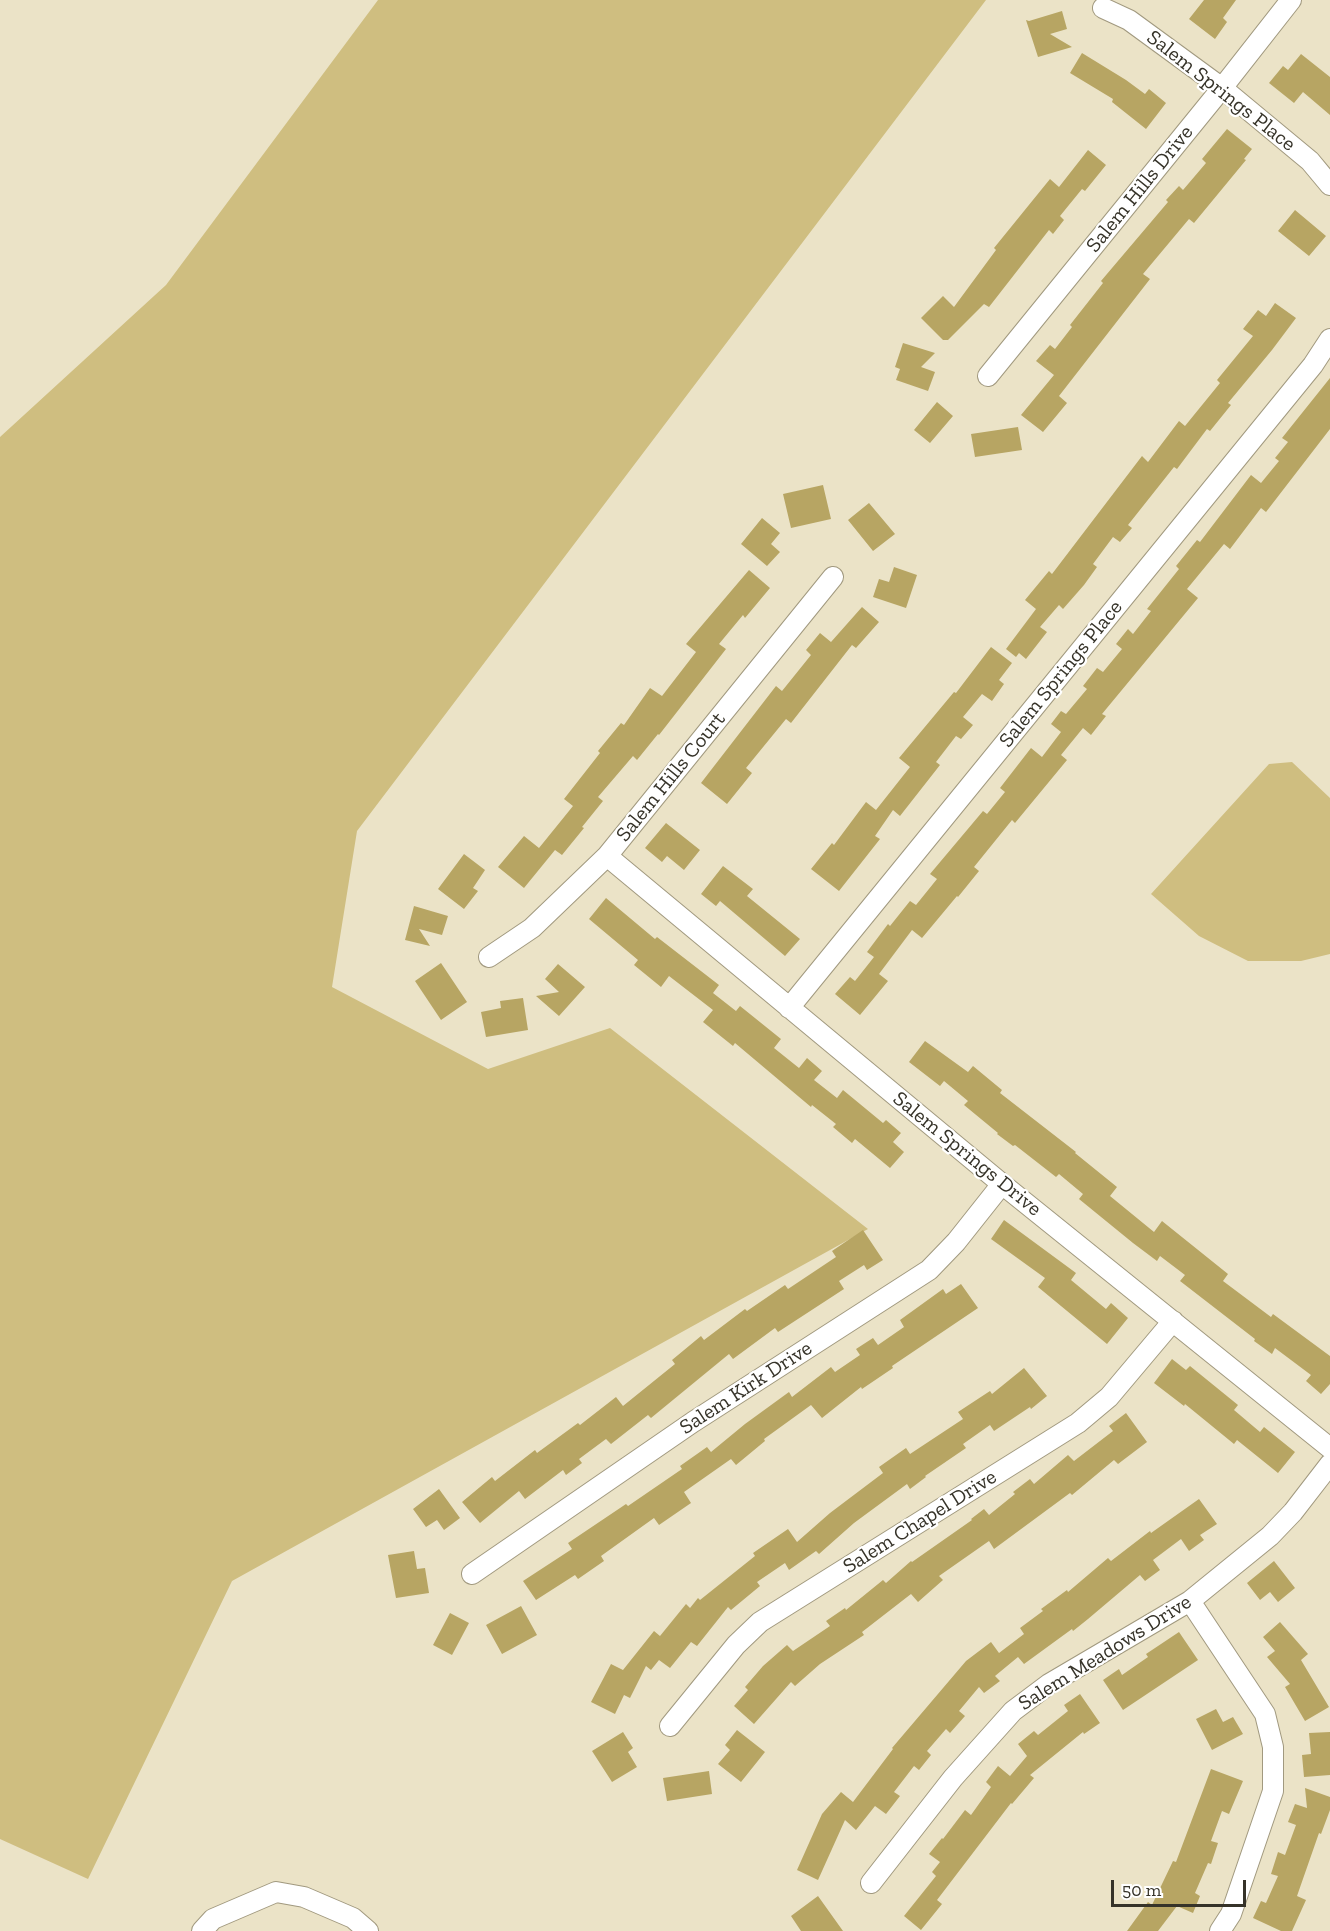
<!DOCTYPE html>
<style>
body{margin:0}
#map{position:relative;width:1330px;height:1931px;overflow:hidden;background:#ebe3c7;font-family:"Zilla Slab",serif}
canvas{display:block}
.scale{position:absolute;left:1111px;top:1880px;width:135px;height:27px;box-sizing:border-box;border:3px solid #363329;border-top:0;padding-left:8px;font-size:18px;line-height:21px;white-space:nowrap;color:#363329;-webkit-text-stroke:4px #fff;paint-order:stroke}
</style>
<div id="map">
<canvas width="1330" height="1931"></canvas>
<div class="scale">50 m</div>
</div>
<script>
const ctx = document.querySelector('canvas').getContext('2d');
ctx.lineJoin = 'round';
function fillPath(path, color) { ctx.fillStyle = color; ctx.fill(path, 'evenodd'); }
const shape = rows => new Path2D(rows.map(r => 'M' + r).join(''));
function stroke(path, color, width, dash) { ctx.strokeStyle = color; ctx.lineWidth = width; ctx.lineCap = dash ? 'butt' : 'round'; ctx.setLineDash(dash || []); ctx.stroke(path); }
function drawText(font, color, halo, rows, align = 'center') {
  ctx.font = font + ' "Zilla Slab",serif'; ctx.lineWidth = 4.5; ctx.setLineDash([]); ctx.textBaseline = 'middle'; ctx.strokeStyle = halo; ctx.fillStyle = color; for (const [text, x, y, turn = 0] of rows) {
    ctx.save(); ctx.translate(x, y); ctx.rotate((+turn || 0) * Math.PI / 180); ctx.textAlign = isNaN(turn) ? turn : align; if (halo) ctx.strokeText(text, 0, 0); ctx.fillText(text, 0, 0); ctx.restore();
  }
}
fillPath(shape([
 [378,0,986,0,357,831,332,987,488,1069,610,1028,868,1229,232,1581,88,1879,0,1839,0,437,166,285],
 [1292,762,1330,798,1330,954,1301,961,1248,961,1199,936,1151,894,1269,764]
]), '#cfbe80');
fillPath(shape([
 [1204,0,1236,0,1223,18,1227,22,1215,39,1189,19],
 [1062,11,1067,29,1050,34,1072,47,1038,57,1026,20,1029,21],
 [1082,53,1126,80,1145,94,1149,89,1166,103,1146,129,1112,102,1113,99,1070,73],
 [1301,54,1330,77,1330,115,1303,92,1294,103,1269,83,1283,66,1288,70],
 [1227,129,1252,149,1244,159,1246,160,1194,223,1189,219,1143,274,1150,279,1059,396,1067,403,1043,432,1021,415,1054,375,1036,361,1050,345,1055,349,1072,327,1070,325,1103,283,1101,281,1168,202,1166,200,1179,186,1183,190,1206,163,1202,159],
 [1088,150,1106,165,1085,191,1082,189,1060,216,1064,220,1053,234,1049,230,989,307,984,304,948,340,943,340,921,318,943,296,954,307,996,250,994,248,1050,179,1059,187],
 [1295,210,1326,236,1309,256,1278,231],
 [1275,303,1296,318,1272,350,1228,403,1231,405,1210,431,1207,429,1177,469,1174,467,1128,525,1132,528,1120,542,1113,537,1093,564,1097,567,1084,585,1063,609,1059,605,1040,627,1047,632,1026,659,1019,653,1016,657,1006,649,1036,609,1025,600,1049,571,1052,574,1142,456,1148,462,1179,421,1185,426,1220,383,1217,380,1253,336,1243,329,1258,310,1266,316],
 [903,343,935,353,921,367,935,372,928,391,896,380,900,369,895,367],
 [1330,378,1330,429,1266,512,1261,508,1230,549,1224,544,1187,589,1198,598,1102,714,1106,716,1091,735,1083,728,1061,755,1067,760,1015,823,1012,820,974,867,979,871,958,897,957,896,922,938,912,930,879,974,888,981,860,1015,835,994,850,977,855,981,874,957,867,952,888,924,890,926,910,901,916,905,937,879,930,874,983,811,987,814,1005,792,1000,788,1031,748,1042,757,1061,732,1051,724,1061,711,1066,714,1087,689,1083,686,1097,668,1103,672,1122,649,1116,644,1128,629,1133,634,1151,611,1147,609,1179,569,1176,566,1197,540,1200,542,1251,475,1261,483,1279,461,1275,458,1288,442,1282,438],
 [937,402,953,416,930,443,914,430],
 [1018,427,1022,450,975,457,971,434],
 [823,485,831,519,791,528,783,494],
 [869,503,895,534,873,551,848,520],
 [762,518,780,533,771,544,780,552,767,566,741,544],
 [894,567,917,575,906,608,873,597,879,579,889,582],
 [749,570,770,588,745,618,743,615,719,644,726,649,659,735,658,734,637,760,633,756,598,797,603,801,582,827,584,828,562,855,555,850,524,888,498,867,524,836,539,848,573,806,564,799,600,753,598,751,621,723,624,725,650,688,662,696,696,652,686,644],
 [862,607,879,622,856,648,852,645,791,723,786,719,746,768,752,773,727,804,701,783,776,686,782,691,811,655,806,650,820,633,831,642],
 [991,647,1012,663,999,680,1004,684,992,701,982,694,963,717,973,725,961,739,956,736,936,762,940,765,900,816,893,810,875,836,880,839,839,891,811,869,832,843,834,845,866,802,876,810,910,767,899,758,954,692,956,693],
 [666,823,700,850,684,870,667,856,662,862,645,848],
 [464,854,485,870,473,888,478,891,464,909,438,889],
 [723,866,753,889,747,896,800,939,785,956,720,901,716,906,701,894],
 [606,898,655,939,657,937,719,985,713,993,736,1011,740,1006,781,1039,774,1048,799,1068,807,1058,822,1071,814,1080,837,1098,843,1090,883,1123,886,1120,901,1133,893,1142,904,1152,890,1168,855,1139,852,1143,833,1127,836,1124,812,1105,811,1107,735,1043,733,1046,703,1022,713,1010,669,976,661,987,634,965,638,960,589,919],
 [414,906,448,916,442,935,419,929,430,946,405,940],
 [441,963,467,1002,441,1020,415,981],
 [558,964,585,987,559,1016,536,996,559,992,545,979],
 [523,998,528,1030,486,1037,481,1012,501,1008,500,1001],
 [925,1041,968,1072,973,1066,1002,1090,1000,1093,1076,1152,1075,1153,1117,1187,1110,1196,1154,1232,1162,1221,1228,1274,1223,1281,1271,1317,1273,1314,1330,1356,1330,1384,1321,1394,1306,1381,1311,1375,1275,1348,1272,1354,1254,1341,1255,1339,1180,1281,1185,1275,1160,1256,1157,1261,1133,1243,1079,1199,1083,1194,1059,1174,1056,1177,1015,1145,1013,1146,997,1134,998,1133,964,1105,968,1101,944,1081,940,1086,909,1062],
 [1004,1220,1076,1273,1071,1280,1106,1309,1111,1303,1128,1318,1107,1344,1038,1287,1045,1278,991,1239],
 [863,1230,883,1260,867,1270,864,1265,839,1281,844,1289,778,1332,775,1328,733,1359,729,1354,651,1418,648,1415,611,1444,606,1439,579,1459,582,1463,566,1475,563,1470,525,1499,519,1491,480,1523,462,1502,492,1477,495,1481,535,1450,537,1453,578,1423,580,1425,616,1397,623,1406,675,1364,672,1360,701,1336,704,1340,745,1309,747,1311,785,1285,788,1289,836,1257,832,1251],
 [961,1284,978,1308,892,1366,893,1368,862,1389,861,1387,822,1418,811,1405,764,1439,765,1441,736,1465,731,1459,684,1492,691,1503,659,1525,654,1518,601,1556,604,1561,578,1579,575,1575,536,1600,523,1581,572,1549,568,1543,626,1504,628,1506,682,1469,680,1466,707,1447,711,1452,745,1424,789,1392,792,1397,831,1367,835,1372,860,1355,856,1349,873,1338,878,1345,904,1327,900,1320,943,1289,946,1294],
 [1172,1359,1186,1370,1190,1366,1238,1405,1234,1410,1260,1432,1264,1427,1295,1452,1278,1473,1237,1440,1234,1444,1185,1404,1184,1406,1154,1383],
 [1024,1368,1047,1396,1031,1409,1030,1407,994,1431,990,1425,963,1444,966,1448,925,1476,926,1477,910,1489,907,1484,854,1523,819,1554,816,1551,789,1570,785,1563,757,1582,760,1586,731,1610,728,1607,697,1646,691,1642,670,1668,659,1660,651,1670,646,1666,630,1698,624,1695,615,1714,591,1702,611,1664,623,1670,654,1631,660,1636,686,1604,690,1608,698,1598,700,1600,755,1556,753,1553,788,1529,797,1542,830,1513,883,1473,879,1467,906,1448,910,1454,963,1419,958,1412,990,1391,992,1394],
 [1126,1413,1147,1442,1118,1464,1114,1460,1072,1495,1070,1493,994,1549,989,1541,939,1576,943,1580,918,1602,911,1594,862,1632,864,1635,820,1664,795,1686,791,1682,754,1724,734,1706,748,1690,745,1687,763,1666,787,1645,793,1651,830,1626,826,1621,845,1608,846,1610,883,1580,886,1583,911,1561,912,1562,972,1520,971,1519,984,1509,989,1515,1015,1494,1013,1492,1030,1479,1034,1484,1068,1455,1074,1461,1113,1431,1109,1426],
 [439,1489,460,1518,444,1530,437,1520,426,1527,413,1509],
 [1199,1499,1217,1524,1200,1535,1204,1540,1189,1551,1181,1539,1153,1560,1160,1570,1145,1581,1140,1575,1088,1619,1073,1631,1072,1629,1024,1664,1018,1657,995,1676,1000,1681,984,1693,979,1687,959,1711,965,1716,950,1733,946,1729,927,1751,931,1755,919,1770,914,1766,894,1792,900,1796,886,1814,875,1806,856,1830,845,1820,818,1880,797,1870,822,1814,841,1792,853,1802,893,1749,892,1748,966,1661,991,1642,999,1653,1024,1634,1020,1628,1043,1611,1041,1609,1067,1590,1068,1592,1108,1558,1111,1561,1150,1531,1151,1533],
 [414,1551,417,1569,425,1568,429,1593,396,1598,388,1555],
 [1274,1561,1295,1588,1278,1602,1270,1592,1260,1600,1247,1583],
 [521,1606,537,1635,502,1654,486,1625],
 [450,1613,469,1623,452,1655,433,1645],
 [1280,1622,1308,1654,1301,1660,1329,1707,1305,1721,1285,1687,1290,1684,1267,1657,1275,1651,1263,1637],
 [1179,1632,1198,1660,1123,1710,1103,1680,1119,1669,1122,1675,1148,1657,1146,1654],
 [1080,1694,1100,1723,1084,1734,1083,1732,1030,1775,1034,1778,1012,1804,1011,1803,937,1900,942,1904,921,1930,904,1916,936,1876,932,1872,940,1862,929,1854,942,1838,943,1839,965,1810,971,1815,991,1787,986,1782,998,1766,1010,1776,1027,1756,1018,1744,1034,1731,1038,1735,1068,1711,1064,1705],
 [1216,1709,1223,1722,1233,1717,1243,1734,1212,1750,1196,1719],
 [737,1730,765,1752,741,1782,718,1764,730,1750,725,1745],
 [623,1732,633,1748,628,1752,637,1767,612,1782,592,1751],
 [1330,1732,1330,1775,1304,1777,1302,1755,1311,1754,1309,1733],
 [1211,1769,1243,1781,1229,1814,1222,1811,1211,1841,1218,1843,1211,1864,1208,1863,1195,1893,1200,1896,1193,1913,1177,1906,1158,1931,1127,1931,1148,1902,1152,1905,1173,1861,1176,1862],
 [709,1771,712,1794,667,1801,663,1778],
 [1305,1788,1330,1797,1330,1810,1321,1834,1319,1833,1297,1896,1306,1900,1292,1931,1281,1931,1253,1918,1261,1901,1266,1903,1278,1876,1271,1874,1278,1852,1285,1855,1296,1825,1288,1822,1295,1804,1307,1808],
 [818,1896,843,1931,801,1931,791,1916]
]), '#b7a563');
const minor = shape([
 [1103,8,1129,20,1222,88,1310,161,1330,185],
 [988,376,1222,88,1291,0],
 [607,856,1002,1184,1330,1448],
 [489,957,532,928,607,856,833,577],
 [789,1008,1313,365,1330,339],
 [472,1574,693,1422,929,1270,956,1242,1002,1184],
 [1190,1601,1265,1714,1273,1747,1273,1791,1231,1914,1220,1931],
 [670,1726,736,1645,760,1622,1078,1423,1109,1397,1173,1321],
 [871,1883,953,1778,1013,1711,1049,1684,1190,1601,1270,1536,1293,1512,1330,1464],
 [202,1931,213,1919,276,1892,304,1897,353,1918,368,1931]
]);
stroke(minor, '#a1997f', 22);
stroke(minor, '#fff', 20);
drawText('21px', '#363329', '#fff', [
 ["Salem Springs Place",1221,91,38],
 ["Salem Hills Drive",1140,189,-51],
 ["Salem Springs Place",1061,674,-51],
 ["Salem Hills Court",671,777,-51],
 ["Salem Springs Drive",967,1154,39],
 ["Salem Kirk Drive",746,1388,-33],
 ["Salem Chapel Drive",920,1522,-32],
 ["Salem Meadows Drive",1105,1653,-32]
]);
</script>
